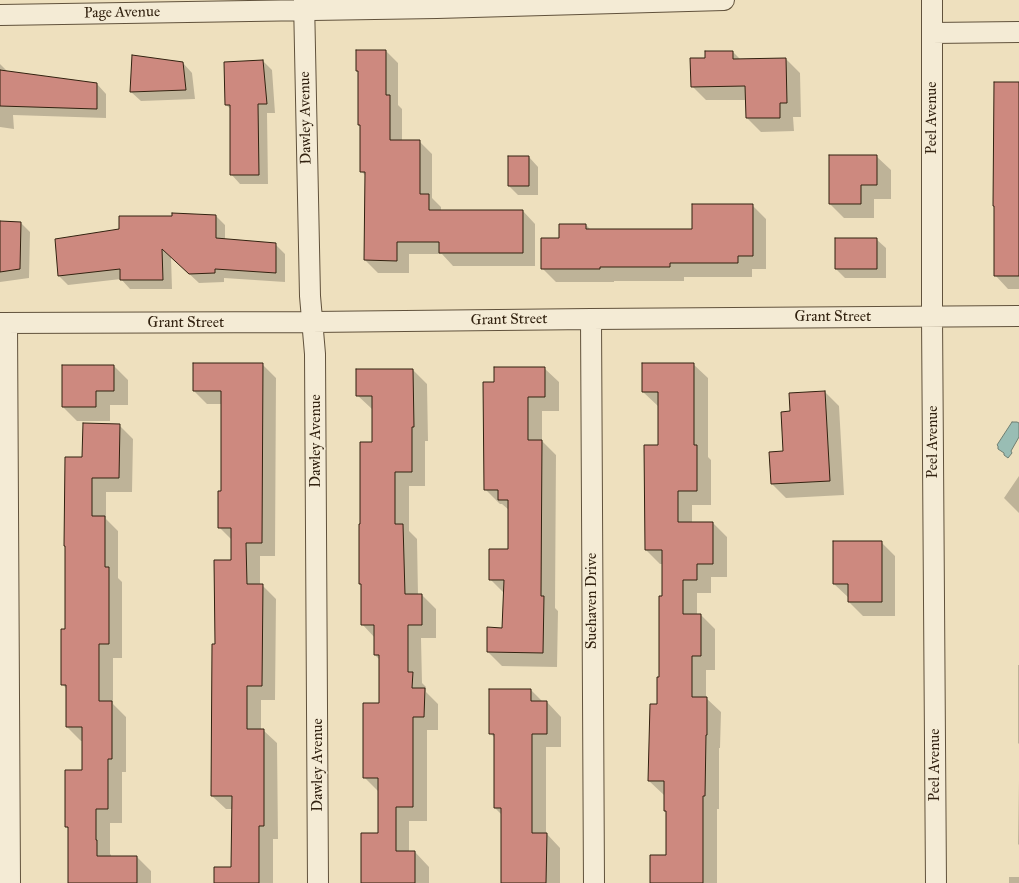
<!DOCTYPE html>
<style>
body{margin:0}
canvas{display:block;background:#eee0be}
</style>
<canvas width="1019" height="883"></canvas>
<script>
const ctx = document.querySelector('canvas').getContext('2d');
ctx.lineJoin = 'round';
function fillPath(path, color) { ctx.fillStyle = color; ctx.fill(path, 'evenodd'); }
const shape = rows => new Path2D(rows.map(r => 'M' + r).join(''));
function stroke(path, color, width, dash) { ctx.strokeStyle = color; ctx.lineWidth = width; ctx.lineCap = dash ? 'butt' : 'round'; ctx.setLineDash(dash || []); ctx.stroke(path); }
function drawText(font, color, halo, rows, align = 'center') {
  ctx.font = font + ' "IM FELL Great Primer",serif'; ctx.lineWidth = 3; ctx.setLineDash([]); ctx.textBaseline = 'middle'; ctx.strokeStyle = halo; ctx.fillStyle = color; for (const [text, x, y, turn = 0] of rows) {
    ctx.save(); ctx.translate(x, y); ctx.rotate((+turn || 0) * Math.PI / 180); ctx.textAlign = isNaN(turn) ? turn : align; if (halo) ctx.strokeText(text, 0, 0); ctx.fillText(text, 0, 0); ctx.restore();
  }
}
const water = shape([
 [1012,422,1017,422,1019,423,1019,437,1011,451,1012,453,1008,458,1004,455,1004,453,998,449,998,446,997,445,1012,422]
]);
fillPath(water, '#99bdb4');
stroke(water, '#707f72', 1);
fillPath(shape([
 [386,51,398,63,398,105,402,109,402,141,419,141,432,154,432,198,441,207,441,211,523,211,535,224,535,266,453,266,442,254,409,254,409,273,378,273,365,260,366,176,361,171,361,127,359,125,359,73,357,71],
 [733,52,741,60,786,59,800,73,801,117,793,117,794,131,761,132,747,118,746,100,706,100,692,86,706,59],
 [263,61,272,70,275,113,267,113,268,184,240,184,231,174,231,109,226,105],
 [183,63,192,73,195,99,141,101,131,92],
 [0,64,8,72,97,84,106,94,106,118,13,115,14,129,0,127],
 [1019,83,1019,289,1008,289,995,275],
 [876,156,891,170,891,199,874,199,874,218,844,218,830,204],
 [509,157,529,157,538,167,538,195,518,195,509,186],
 [752,205,766,219,766,269,752,269,752,277,684,277,684,281,614,281,614,282,556,282,542,268,560,239,586,225,591,230,693,230],
 [216,216,225,225,225,240,275,244,285,254,285,282,224,278,224,282,199,283,171,257,172,289,130,289,121,279,68,285,59,276,56,240,120,230,173,217],
 [0,222,21,223,30,232,29,278,0,282],
 [876,239,886,248,886,278,845,278,836,269],
 [262,364,276,378,275,556,260,556,260,585,262,585,276,599,275,700,261,700,261,730,263,730,277,743,278,839,273,839,273,883,215,883,232,868,233,809,226,809,212,796,216,645,232,561,232,540,219,527,222,492,222,404,207,404,194,391],
 [693,364,708,378,708,457,711,460,711,505,692,505,692,523,713,523,727,537,727,577,711,577,711,593,697,593,697,615,701,615,715,629,715,670,706,670,706,698,721,712,720,748,719,748,719,809,717,809,717,883,651,883,667,856,667,813,665,811,665,795,664,795,649,781,658,705,663,597,663,564,660,564,646,550,659,446,659,406,658,406,643,392],
 [63,366,114,366,128,380,128,405,110,405,110,421,77,421,63,407],
 [544,368,559,382,559,411,542,411,542,441,556,455,555,608,558,611,557,667,502,666,488,652,503,629,504,593,490,579,509,550,509,510,502,504,500,504,485,489,495,383],
 [357,370,413,370,427,384,428,441,425,441,425,486,409,486,409,531,417,539,418,595,422,595,436,609,436,638,421,638,422,683,426,687,426,692,438,704,438,730,427,730,427,821,409,821,409,852,415,852,429,867,429,883,362,883,379,834,379,791,378,791,364,777,380,704,380,660,375,655,375,638,362,624,362,585,360,583,361,525,373,443,373,409,372,409,357,395],
 [825,392,839,406,844,495,786,498,772,484,784,452,791,412,790,394],
 [119,425,133,439,132,492,106,492,106,519,118,531,118,578,122,582,122,658,113,658,113,704,126,717,126,772,122,772,122,823,110,823,110,854,111,855,111,857,137,857,151,871,151,883,69,883,69,829,66,827,83,771,83,741,81,741,67,727,67,689,62,684,66,630,83,458],
 [1019,476,1019,513,1004,498],
 [881,542,895,556,895,616,863,616,849,602,849,598,834,584],
 [1018,665,1019,665,1019,744,1018,743],
 [531,690,543,702,547,702,561,717,561,747,546,747,546,833,560,848,560,883,503,883,502,815,495,808,495,738,490,733],
 [1019,780,1019,845,1018,844],
 [1009,877,1019,877,1019,883,1009,883]
]), '#0003');
const building = shape([
 [356,50,386,50,386,95,390,95,390,140,420,140,420,194,429,194,429,210,523,210,523,253,439,253,439,242,397,242,397,261,364,260,365,172,360,172,360,125,358,125,358,71,356,71,356,50],
 [705,51,733,51,733,59,786,58,787,103,780,103,780,118,746,118,745,86,691,87,690,58,705,58,705,51],
 [132,55,183,62,186,90,130,92,132,55],
 [263,60,267,104,258,104,259,175,230,175,230,105,225,105,224,62,263,60],
 [0,70,97,83,97,109,0,106,0,70],
 [994,82,1019,82,1019,276,994,276,994,206,993,206,994,82],
 [829,155,877,155,877,185,861,185,861,204,829,204,829,155],
 [508,156,529,156,529,186,508,186,508,156],
 [692,204,753,204,753,256,738,256,738,263,670,263,670,267,600,267,600,269,541,269,541,238,559,238,559,224,586,224,586,229,692,229,692,204],
 [172,213,216,215,216,238,276,243,276,273,215,269,215,273,189,274,162,249,163,280,120,280,120,269,58,276,55,239,119,229,119,216,172,216,172,213],
 [0,221,21,222,20,269,0,272,0,221],
 [835,238,877,238,877,269,835,269,835,238],
 [193,363,263,363,262,543,246,543,247,584,263,584,262,686,247,686,247,729,264,729,264,826,259,826,259,883,214,883,214,867,231,867,232,796,211,796,212,644,215,644,214,560,231,560,231,528,218,528,218,491,221,491,221,391,193,391,193,363],
 [642,363,694,363,694,445,697,445,697,491,678,491,678,522,713,522,713,564,697,564,697,580,683,580,683,614,701,614,701,656,692,656,692,697,707,697,707,735,706,735,705,796,703,796,703,883,650,883,650,855,666,855,666,811,664,811,664,781,648,781,650,704,657,704,657,677,659,677,659,596,662,596,662,550,645,550,644,445,658,445,658,392,642,392,642,363],
 [62,365,114,365,114,391,96,391,96,407,62,407,62,365],
 [494,367,545,367,545,397,528,397,528,440,542,440,541,596,544,596,543,653,487,652,487,627,502,628,504,580,489,580,489,549,508,549,508,500,498,500,498,490,484,490,483,382,494,382,494,367],
 [356,369,413,369,414,427,412,427,412,472,395,472,395,524,403,524,405,594,422,594,422,625,408,625,408,672,413,672,412,688,425,688,424,717,413,717,413,807,396,807,396,851,415,851,415,883,361,883,361,833,378,833,378,778,363,778,363,703,379,703,379,655,374,655,374,625,361,625,361,584,359,584,359,524,360,524,360,442,372,442,372,396,356,396,356,369],
 [825,391,830,481,771,484,769,452,783,451,781,412,790,411,789,393,825,391],
 [83,423,120,424,119,478,92,478,92,516,105,516,105,567,109,567,109,644,99,644,99,701,112,701,112,759,108,759,108,809,96,809,96,840,97,840,97,856,137,856,137,883,68,883,68,827,65,827,65,770,82,770,82,727,66,727,66,685,61,685,61,629,65,629,65,546,64,546,65,457,82,457,83,423],
 [833,541,882,541,882,602,848,602,848,584,833,584,833,541],
 [489,689,531,689,531,701,547,701,547,734,532,734,532,833,547,833,546,883,501,883,501,808,494,808,494,734,489,734,489,689]
]);
fillPath(building, '#cd897f');
stroke(building, '#322210', 1);
const minor = shape([
 [304,0,310,296,315,354,318,883],
 [932,0,932,317,936,883],
 [0,15,437,8,724,0],
 [932,33,1019,32],
 [591,319,594,883],
 [0,323,312,322,591,319,1019,316],
 [7,323,10,883]
]);
stroke(minor, '#61523c', 22);
stroke(minor, '#f4ebd5', 20);
drawText('15px', '#322210', '#f4ebd5', [
 ["Page Avenue",122,13,-1],
 ["Dawley Avenue",306,118,-91],
 ["Peel Avenue",932,118,-90],
 ["Grant Street",833,317],
 ["Grant Street",509,320,-1],
 ["Grant Street",186,323],
 ["Dawley Avenue",316,441,-90],
 ["Peel Avenue",933,442,-90],
 ["Suehaven Drive",592,601,-90],
 ["Dawley Avenue",318,765,-90],
 ["Peel Avenue",935,765,-90]
]);
</script>
